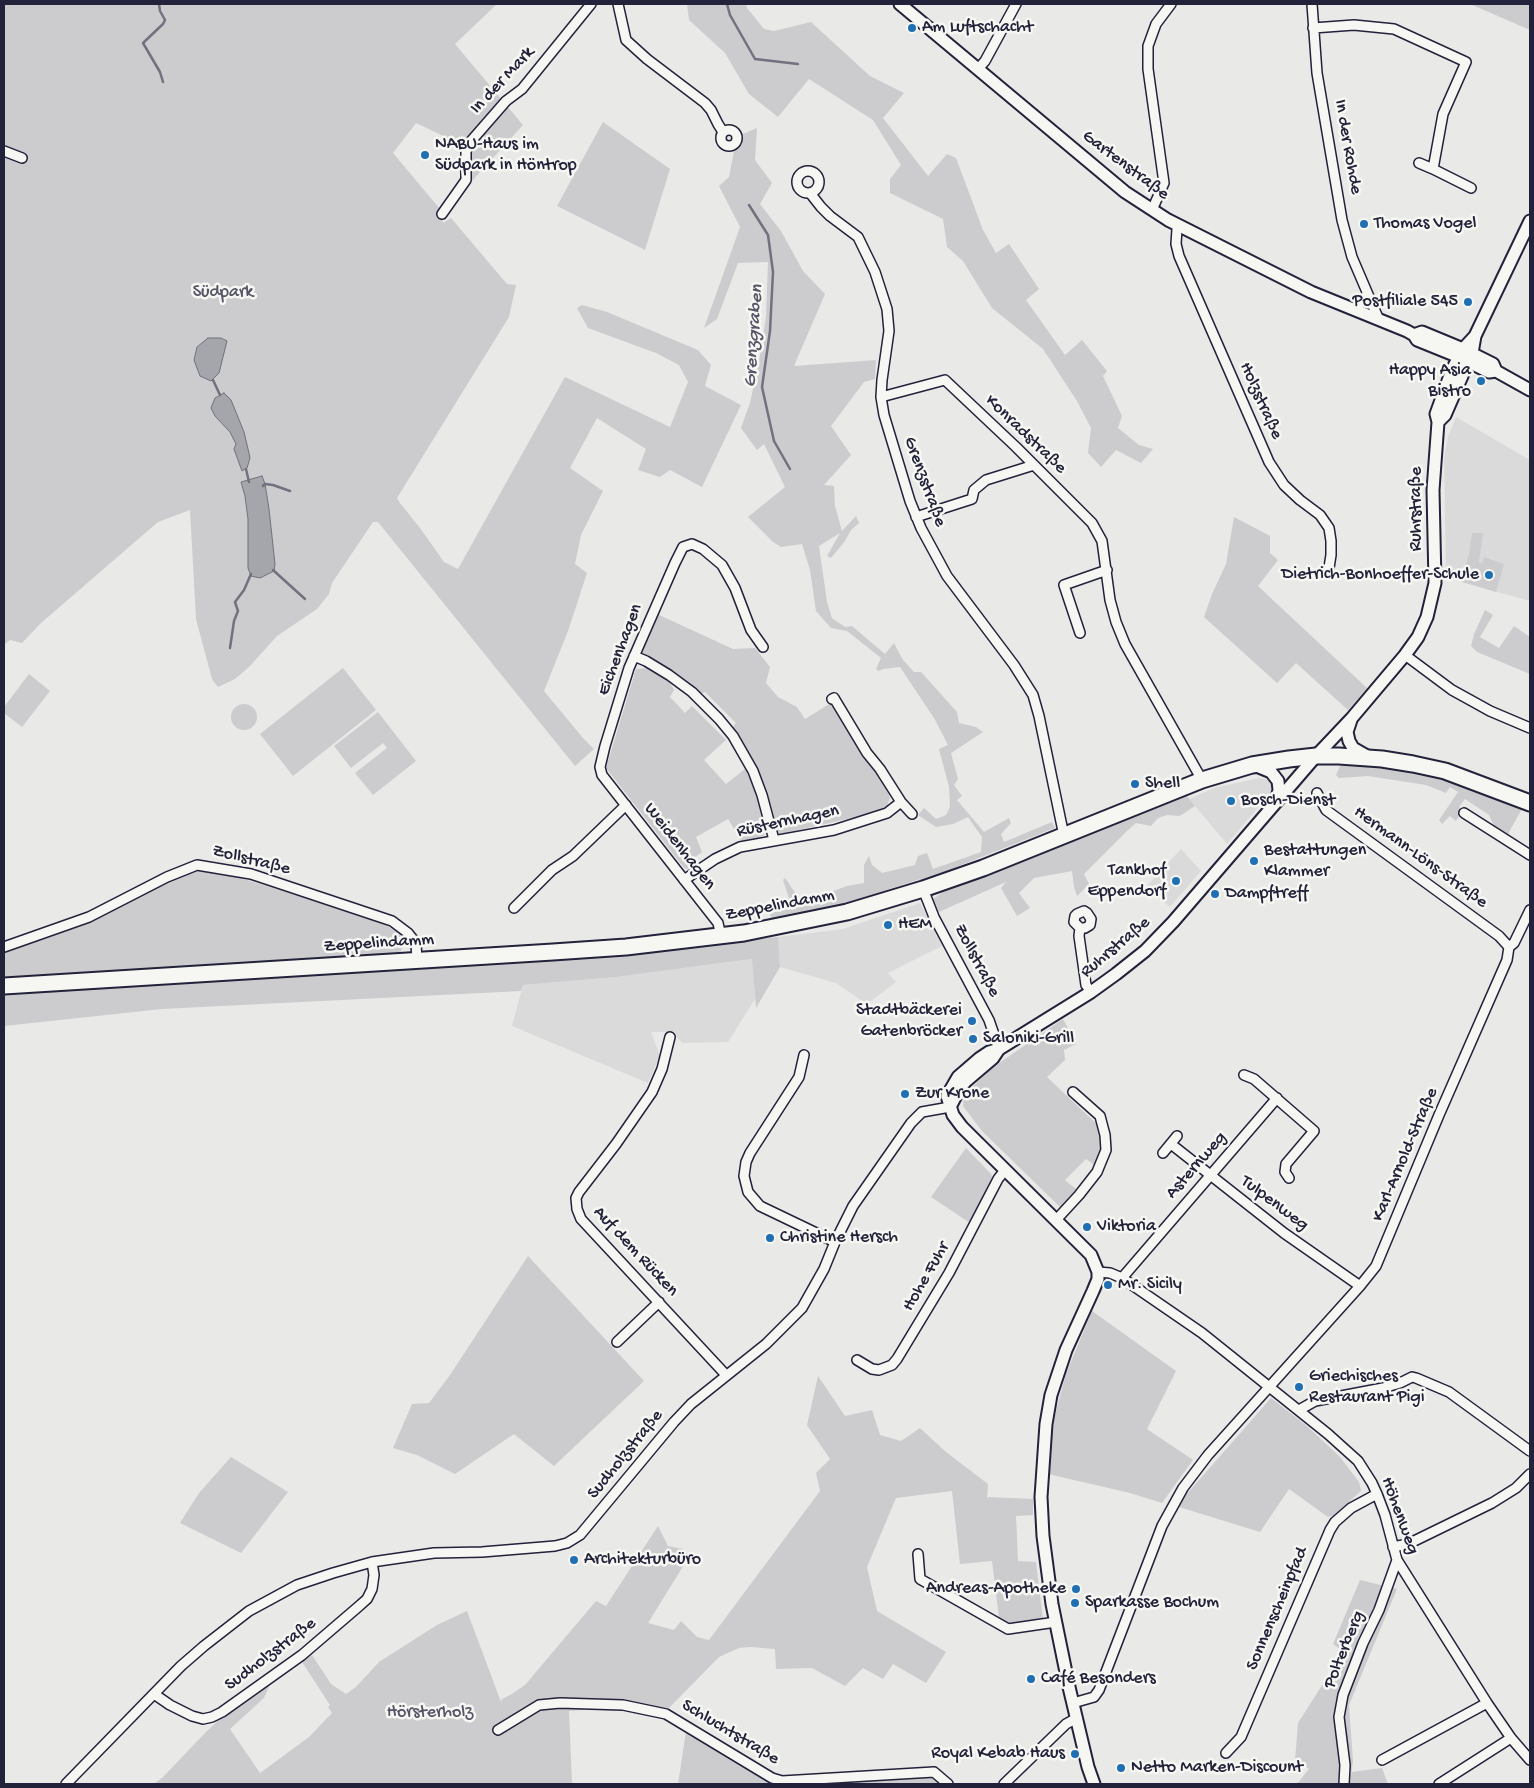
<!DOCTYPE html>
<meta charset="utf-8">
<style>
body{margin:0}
#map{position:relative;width:1534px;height:1788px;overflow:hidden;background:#e9e9e7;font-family:"Gochi Hand",sans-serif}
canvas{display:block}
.frame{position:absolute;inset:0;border:5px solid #22223b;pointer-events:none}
</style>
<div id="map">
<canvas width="1534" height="1788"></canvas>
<div class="frame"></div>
</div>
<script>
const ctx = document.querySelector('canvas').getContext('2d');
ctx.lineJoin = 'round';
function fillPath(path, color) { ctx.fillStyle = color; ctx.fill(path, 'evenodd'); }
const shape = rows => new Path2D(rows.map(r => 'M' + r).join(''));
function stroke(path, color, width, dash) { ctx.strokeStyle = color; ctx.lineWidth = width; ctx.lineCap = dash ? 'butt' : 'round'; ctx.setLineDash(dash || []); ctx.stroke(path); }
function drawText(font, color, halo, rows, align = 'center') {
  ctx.font = font + ' "Gochi Hand",sans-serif'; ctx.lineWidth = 5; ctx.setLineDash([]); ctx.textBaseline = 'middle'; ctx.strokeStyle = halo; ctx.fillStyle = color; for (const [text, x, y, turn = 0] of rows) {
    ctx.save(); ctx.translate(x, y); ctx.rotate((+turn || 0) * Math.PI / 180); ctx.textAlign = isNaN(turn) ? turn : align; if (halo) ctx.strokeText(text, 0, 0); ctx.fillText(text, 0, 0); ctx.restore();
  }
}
fillPath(shape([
 [1456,417,1530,460,1530,601,1446,578,1444,458,1448,437],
 [1259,778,1268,780,1273,787,1272,791,1227,844,1189,799,1214,788],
 [1181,849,1201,871,1170,907,1146,887],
 [920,903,942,946,888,973,896,982,867,1004,836,983,780,967,778,937,843,929],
 [753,959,755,999,728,1042,682,1043,673,1032,651,1032,660,1056,648,1083,512,1026,523,985,616,977]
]), '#dadada');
fillPath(shape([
 [4,4,497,4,455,44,523,125,471,182,471,149,416,123,393,153,440,209,443,223,451,218,507,284,516,285,509,317,397,498,400,503,420,528,444,562,458,569,565,377,670,427,688,382,679,365,656,353,588,328,577,308,582,305,607,312,698,350,711,365,705,386,741,405,702,487,670,470,660,477,638,470,646,449,597,418,570,468,603,491,581,535,575,564,587,573,568,631,544,691,583,738,594,749,575,766,378,522,373,522,332,583,329,594,317,609,277,636,249,667,235,679,218,687,212,679,196,619,190,510,158,522,41,623,22,643,10,640,4,645],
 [687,4,746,4,747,8,764,29,774,31,811,22,870,76,904,93,883,118,928,176,947,154,956,158,983,230,996,253,1009,244,1039,289,1026,300,1065,355,1082,340,1107,371,1103,376,1122,416,1118,428,1139,445,1153,449,1141,463,1116,450,1101,467,1088,453,1091,428,1077,401,1043,349,992,308,963,261,947,247,943,219,890,193,890,179,901,165,873,120,809,79,778,117,749,94,725,53,689,20],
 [1470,4,1530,4,1530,30],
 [603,122,670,169,645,250,557,206],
 [757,128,755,160,772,183,760,204,781,231,803,271,825,294,794,366,876,360,875,379,864,382,831,426,851,455,824,485,834,486,835,506,842,531,856,516,859,523,851,530,845,541,831,558,827,556,840,533,819,546,827,602,832,618,845,627,852,626,885,654,894,643,903,660,914,672,921,672,957,712,959,723,976,727,983,732,951,753,958,779,954,785,962,796,957,800,984,832,1009,818,1011,823,1001,834,1004,842,1052,822,1055,828,946,871,905,884,837,906,772,919,766,906,777,905,789,898,783,880,785,878,798,897,808,903,817,897,847,886,864,883,864,865,869,856,872,865,882,873,915,865,918,856,927,853,933,869,981,852,982,837,968,817,953,824,936,827,918,815,924,808,936,819,946,815,950,807,949,787,939,749,948,745,934,718,900,667,883,669,879,671,876,669,881,658,847,631,831,628,816,611,810,570,802,544,781,547,773,542,748,517,785,487,764,444,757,450,741,428,750,403,759,361,766,317,768,262,738,263,717,319,704,328,740,227,719,186,729,177,734,151,743,134],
 [1234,517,1270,536,1270,553,1278,560,1258,586,1367,688,1348,710,1296,663,1277,683,1204,617,1212,594,1226,564],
 [1472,533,1483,533,1479,562,1482,563,1484,557,1504,564,1496,592,1460,581,1469,555],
 [1485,610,1493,615,1480,637,1499,648,1514,626,1530,637,1530,674,1477,652,1471,646,1474,634],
 [657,614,733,649,755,648,770,667,766,683,778,697,797,707,805,719,831,703,887,790,890,798,887,806,870,814,779,834,731,729,736,723,705,692,699,695,676,674,640,652],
 [343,668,376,710,293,776,260,734],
 [648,668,669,681,674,690,670,697,685,713,692,706,726,740,704,760,726,784,745,769,754,788,766,829,764,835,759,838,742,842,728,819,696,837,702,852,694,858,698,864,689,870,684,868,606,768,636,669],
 [29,674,50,691,22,727,4,713,4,707],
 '231 717a13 13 0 1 1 26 0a13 13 0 1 1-26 0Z',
 [378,712,416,761,373,795,355,773,387,748,383,743,351,768,334,746],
 [1374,764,1429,774,1470,787,1522,809,1509,832,1508,839,1496,830,1489,815,1465,799,1459,807,1463,810,1456,821,1450,816,1442,824,1439,820,1458,792,1450,787,1446,793,1426,785,1368,776,1339,778,1336,775,1340,766],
 [1187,796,1195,806,1183,814,1179,816,1167,815,1158,818,1151,826,1136,823,1127,831,1084,874,1089,884,1077,896,1074,887,1072,871,1034,878,1019,893,1030,908,1017,916,1001,888,1006,882,939,912,933,899,943,892],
 [193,869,215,870,305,898,383,924,406,936,401,951,391,956,245,963,4,978,4,951],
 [778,937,780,967,756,1008,752,959,616,977,523,985,521,991,162,1009,4,1026,4,995,616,955],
 [1063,1019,1076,1044,1064,1050,1065,1060,1047,1077,1101,1128,1101,1149,1096,1166,1086,1159,1065,1180,1076,1189,1060,1207,982,1131,963,1106,964,1095,992,1068],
 [966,1148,991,1174,992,1177,970,1223,931,1197],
 [528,1256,644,1381,554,1466,514,1434,455,1474,417,1455,393,1448,412,1404,429,1403,450,1375],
 [1092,1311,1176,1371,1147,1429,1193,1460,1162,1503,1130,1493,1048,1474,1054,1419,1066,1374],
 [818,1376,845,1416,872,1410,880,1435,901,1441,920,1428,946,1452,988,1484,987,1499,988,1497,1033,1499,1033,1515,1016,1516,1018,1561,1036,1562,1043,1619,1009,1624,999,1618,992,1561,960,1564,952,1491,896,1498,867,1567,877,1611,946,1652,926,1683,893,1664,883,1679,863,1668,845,1686,812,1668,776,1669,775,1649,751,1647,739,1648,719,1657,668,1709,634,1706,569,1711,572,1784,154,1784,163,1777,206,1732,222,1717,270,1684,264,1698,230,1729,260,1773,309,1737,332,1713,328,1707,330,1705,302,1662,312,1655,331,1684,346,1694,356,1687,379,1662,437,1625,467,1611,501,1702,502,1699,512,1694,525,1685,596,1601,606,1606,658,1526,668,1546,683,1549,690,1555,648,1623,674,1630,681,1621,697,1637,709,1640,820,1491,816,1473,830,1459,807,1425],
 [1271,1398,1307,1426,1340,1457,1359,1482,1361,1491,1334,1515,1328,1517,1289,1489,1260,1532,1179,1507,1185,1496],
 [231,1457,288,1492,241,1553,180,1523,199,1493],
 [1360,1580,1397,1589,1349,1705,1353,1761,1351,1776,1352,1772,1382,1768,1388,1784,1297,1784,1309,1769,1295,1760,1298,1723,1326,1679,1341,1650,1333,1644],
 [686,1731,767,1778,769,1784,678,1784],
 [929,1774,943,1784,799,1784]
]), '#ccccce');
const water = shape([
 [208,338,221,338,227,341,219,373,211,381,200,376,194,360,197,347,208,338],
 [224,393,231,400,244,432,248,449,250,458,247,468,242,471,234,449,236,444,230,432,215,416,211,408,215,398,224,393],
 [262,476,265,484,269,509,275,564,274,571,260,578,251,576,248,568,248,519,245,496,241,482,262,476]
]);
fillPath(water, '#a5a5ac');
stroke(water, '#71717f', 1);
stroke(shape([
 [159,4,160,11,165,20,163,24,143,43,160,72,163,82],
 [727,4,730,15,755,59,798,64],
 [749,205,768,235,773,272,770,331,762,387,774,441,790,469],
 [213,380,220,395],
 [246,469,249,482],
 [263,486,265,484,273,485,290,491],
 [273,570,305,599],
 [230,648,234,621,238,611,235,602,244,590,251,574]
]), '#71717f', 2.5);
const minor = shape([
 [618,4,626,40,647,59,705,103,711,110,718,124,723,132],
 [1312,4,1317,73,1342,220,1352,257,1379,320],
 [1313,28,1354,25,1394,29,1466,62,1443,114,1433,169,1471,188],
 [978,69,985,61,1016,4],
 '721 138a8 8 0 1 1 16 0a8 8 0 1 1-16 0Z',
 [4,151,22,158],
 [1419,163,1433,169],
 '797 182a11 11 0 1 1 22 0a11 11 0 1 1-22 0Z',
 [810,193,821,207,830,216,858,237,875,272,887,309,889,331,882,380,881,397,884,415,910,501,921,528,947,576,1014,665,1033,695,1039,716,1064,836],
 [1152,210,1164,183,1148,69,1148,46,1156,24,1171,4],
 [442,214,466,180,466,151,472,140,506,101,522,89,591,4],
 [1179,226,1177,229,1176,244,1179,256,1269,462,1284,485,1300,500,1320,515,1329,528,1331,541,1331,555,1328,574],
 [1354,310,1364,301,1367,293],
 [881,397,945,380,1016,447,1092,523,1102,541,1110,600,1116,622,1125,644,1202,780],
 [916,517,972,499,974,490,986,480,1034,465],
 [1080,633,1064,585,1107,570],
 [1405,655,1452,690,1472,701,1490,711,1530,728],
 [634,656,646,661,669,675,692,692,719,719,733,736,753,771,762,795,774,840],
 [832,699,834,698,867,753,880,769,901,802,912,814],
 [1317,793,1326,810,1499,936,1509,947],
 [1464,813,1530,855],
 [684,880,715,859,740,847,834,830,887,813,901,802],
 [923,889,934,917,989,1020,999,1049],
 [514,908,552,870,573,856,626,805],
 [1080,928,1074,922,1075,916,1077,914,1084,911,1087,913,1091,919,1090,925,1085,928,1080,928,1079,936,1086,985,1091,992],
 [721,936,718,923,602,775,600,767,605,746,629,668,675,563,683,547,692,544,703,549,722,565,735,588,751,630,763,647],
 [4,947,89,917,167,877,197,865,251,874,392,921,408,933,416,943,417,961],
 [670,1037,662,1069,652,1092,616,1144,579,1192,576,1198,577,1209,581,1219,726,1375],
 [804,1055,799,1077,750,1153,746,1162,744,1176,748,1192,760,1206,835,1242],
 [1244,1075,1254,1079,1314,1131,1286,1164,1285,1172,1289,1178],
 [1171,1144,1284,1233,1360,1286],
 [1163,1153,1177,1136],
 [1056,1220,1079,1195,1097,1172,1106,1150,1105,1135,1100,1116,1073,1092],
 [1098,1272,1110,1273,1122,1278,1202,1333,1328,1434,1358,1461,1372,1483,1377,1494,1385,1515,1397,1560,1487,1703,1511,1738,1530,1760],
 [1122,1278,1277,1098],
 [617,1342,659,1302],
 [857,1360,872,1369,879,1370,892,1365,897,1359,949,1273,998,1179,1005,1170],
 [1299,1410,1315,1401,1383,1388,1400,1383,1412,1377,1416,1378,1449,1392,1530,1451],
 [1393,1547,1408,1544,1492,1503,1516,1488,1530,1474],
 [918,1554,920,1579,1008,1629,1056,1622],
 [154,1694,170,1705,192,1716,203,1719,212,1717,222,1712,302,1655,358,1607,367,1599,372,1589,374,1575,372,1562],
 [1073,1703,1094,1697,1099,1690,1162,1526,1183,1488,1208,1455,1360,1286,1376,1266,1439,1115,1507,960,1509,947,1514,943,1530,910],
 [498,1730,539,1705,560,1703,623,1705,666,1714,772,1778,782,1781,934,1772,948,1784],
 [1226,1753,1241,1737,1330,1530,1335,1522,1351,1508,1377,1494],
 [1382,1760,1487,1703],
 [66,1784,181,1666,204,1646,249,1611,297,1585,333,1573,372,1562,434,1553,482,1552,555,1546,567,1543,580,1535,674,1422,691,1404,766,1344,802,1308,824,1269,835,1242,853,1206,911,1123,922,1112,950,1107],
 [1004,1784,1066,1724,1077,1718],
 [1344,1784,1345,1765,1339,1717,1343,1695,1363,1643,1379,1610,1397,1560],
 [1439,1784,1511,1738]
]);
const tertiary = shape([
 [900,4,1125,192,1168,220,1311,292,1407,331,1414,335,1417,340,1459,357,1489,372,1496,371],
 [1414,335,1422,332,1463,349,1493,364,1496,371,1530,390],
 [1438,422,1445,415,1472,353,1475,336,1530,221],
 [1351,720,1347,732,1349,741,1353,748,1367,756],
 [1254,765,1271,772,1278,781,1279,790,1276,802],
 [950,1107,960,1088,966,1081,993,1058,999,1049],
 [1094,1784,1088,1767,1069,1687,1052,1604,1043,1536,1041,1497,1046,1424,1051,1395,1066,1350,1093,1291,1098,1279,1098,1272,1091,1255,962,1127,953,1115,947,1096,958,1077,980,1058,989,1052,999,1049,1091,992,1116,974,1145,951,1173,922,1316,756,1351,719,1405,655,1418,637,1427,617,1435,583,1433,490,1438,422,1436,414,1452,370,1463,349,1475,336]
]);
const primary = shape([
 [4,986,553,952,626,947,744,933,847,912,923,889,983,868,1202,780,1252,765,1289,759,1316,756,1339,756,1382,759,1413,764,1445,771,1530,803]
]);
stroke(minor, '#22223b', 12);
stroke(tertiary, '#22223b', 15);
stroke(primary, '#22223b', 19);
stroke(minor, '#f6f6f2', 9);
stroke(tertiary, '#f6f6f2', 11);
stroke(primary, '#f6f6f2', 15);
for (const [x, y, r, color] of [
 [912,28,5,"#1f6fb2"],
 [425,155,5,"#1f6fb2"],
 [1364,224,5,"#1f6fb2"],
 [1468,302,5,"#1f6fb2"],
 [1481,381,5,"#1f6fb2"],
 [1489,575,5,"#1f6fb2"],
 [1135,784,5,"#1f6fb2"],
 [1231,801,5,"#1f6fb2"],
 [1254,861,5,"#1f6fb2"],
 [1176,881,5,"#1f6fb2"],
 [1215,894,5,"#1f6fb2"],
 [888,925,5,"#1f6fb2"],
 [972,1021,5,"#1f6fb2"],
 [973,1039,5,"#1f6fb2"],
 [905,1094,5,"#1f6fb2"],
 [1087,1227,5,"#1f6fb2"],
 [770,1238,5,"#1f6fb2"],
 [1108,1285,5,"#1f6fb2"],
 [1299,1387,5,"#1f6fb2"],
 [574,1560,5,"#1f6fb2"],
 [1076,1589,5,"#1f6fb2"],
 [1075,1603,5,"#1f6fb2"],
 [1031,1679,5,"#1f6fb2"],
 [1075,1754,5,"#1f6fb2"],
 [1121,1768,5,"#1f6fb2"]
]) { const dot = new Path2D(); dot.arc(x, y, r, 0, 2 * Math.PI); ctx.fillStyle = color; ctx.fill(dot); stroke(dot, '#f6f6f2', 2); }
drawText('18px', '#22223b', '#f6f6f2', [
 ["Am Luftschacht",922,28],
 ["NABU-Haus im",435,145],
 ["Südpark in Höntrop",435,166],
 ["Thomas Vogel",1374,224],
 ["Postfiliale 545",1458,302,"right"],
 ["Happy Asia",1471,371,"right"],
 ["Bistro",1471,392,"right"],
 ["Dietrich-Bonhoeffer-Schule",1479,575,"right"],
 ["Shell",1145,784],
 ["Bosch-Dienst",1241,801],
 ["Bestattungen",1264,851],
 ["Klammer",1264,872],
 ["Tankhof",1166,871,"right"],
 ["Eppendorf",1166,892,"right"],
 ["Dampftreff",1225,894],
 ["HEM",898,925],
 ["Stadtbäckerei",962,1011,"right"],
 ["Gatenbröcker",962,1032,"right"],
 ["Saloniki-Grill",983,1039],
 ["Zur Krone",915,1094],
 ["Viktoria",1097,1227],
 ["Christine Hersch",780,1238],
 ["Mr. Sicily",1118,1285],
 ["Griechisches",1309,1377],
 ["Restaurant Pigi",1309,1398],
 ["Architekturbüro",584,1560],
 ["Andreas-Apotheke",1066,1589,"right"],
 ["Sparkasse Bochum",1085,1603],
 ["Café Besonders",1041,1679],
 ["Royal Kebab Haus",1065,1754,"right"],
 ["Netto Marken-Discount",1131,1768]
], 'left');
drawText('18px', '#22223b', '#f6f6f2', [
 ["In der Mark",503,81,-47],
 ["In der Rohde",1347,147,80],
 ["Gartenstraße",1125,166,37],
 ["Holzstraße",1260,401,66],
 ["Konradstraße",1025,435,44],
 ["Grenzstraße",924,482,70],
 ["Ruhrstraße",1417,509,-90],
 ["Eichenhagen",621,650,-69],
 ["Rüsternhagen",788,822,-12],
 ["Weidenhagen",679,847,52],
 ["Hermann-Löns-Straße",1420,858,36],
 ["Zollstraße",251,861,14],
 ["Zeppelindamm",780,906,-11],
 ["Zeppelindamm",379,944,-4],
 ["Ruhrstraße",1116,948,-40],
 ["Zollstraße",976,961,62],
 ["Karl-Arnold-Straße",1406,1155,-67],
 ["Asternweg",1197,1166,-49],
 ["Tulpenweg",1274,1204,37],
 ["Auf dem Rücken",635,1252,47],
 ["Hohe Fuhr",927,1277,-60],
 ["Sudholzstraße",626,1455,-51],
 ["Höhenweg",1399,1516,70],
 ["Sonnenscheinpfad",1278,1609,-67],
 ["Polterberg",1345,1650,-68],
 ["Sudholzstraße",271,1655,-37],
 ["Schluchtstraße",730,1733,31]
]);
drawText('18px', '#555567', '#f6f6f2', [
 ["Südpark",223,293],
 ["Hörsterholz",430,1713]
]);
drawText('italic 19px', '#565668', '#f6f6f2', [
 ["Grenzgraben",755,336,-86]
]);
</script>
